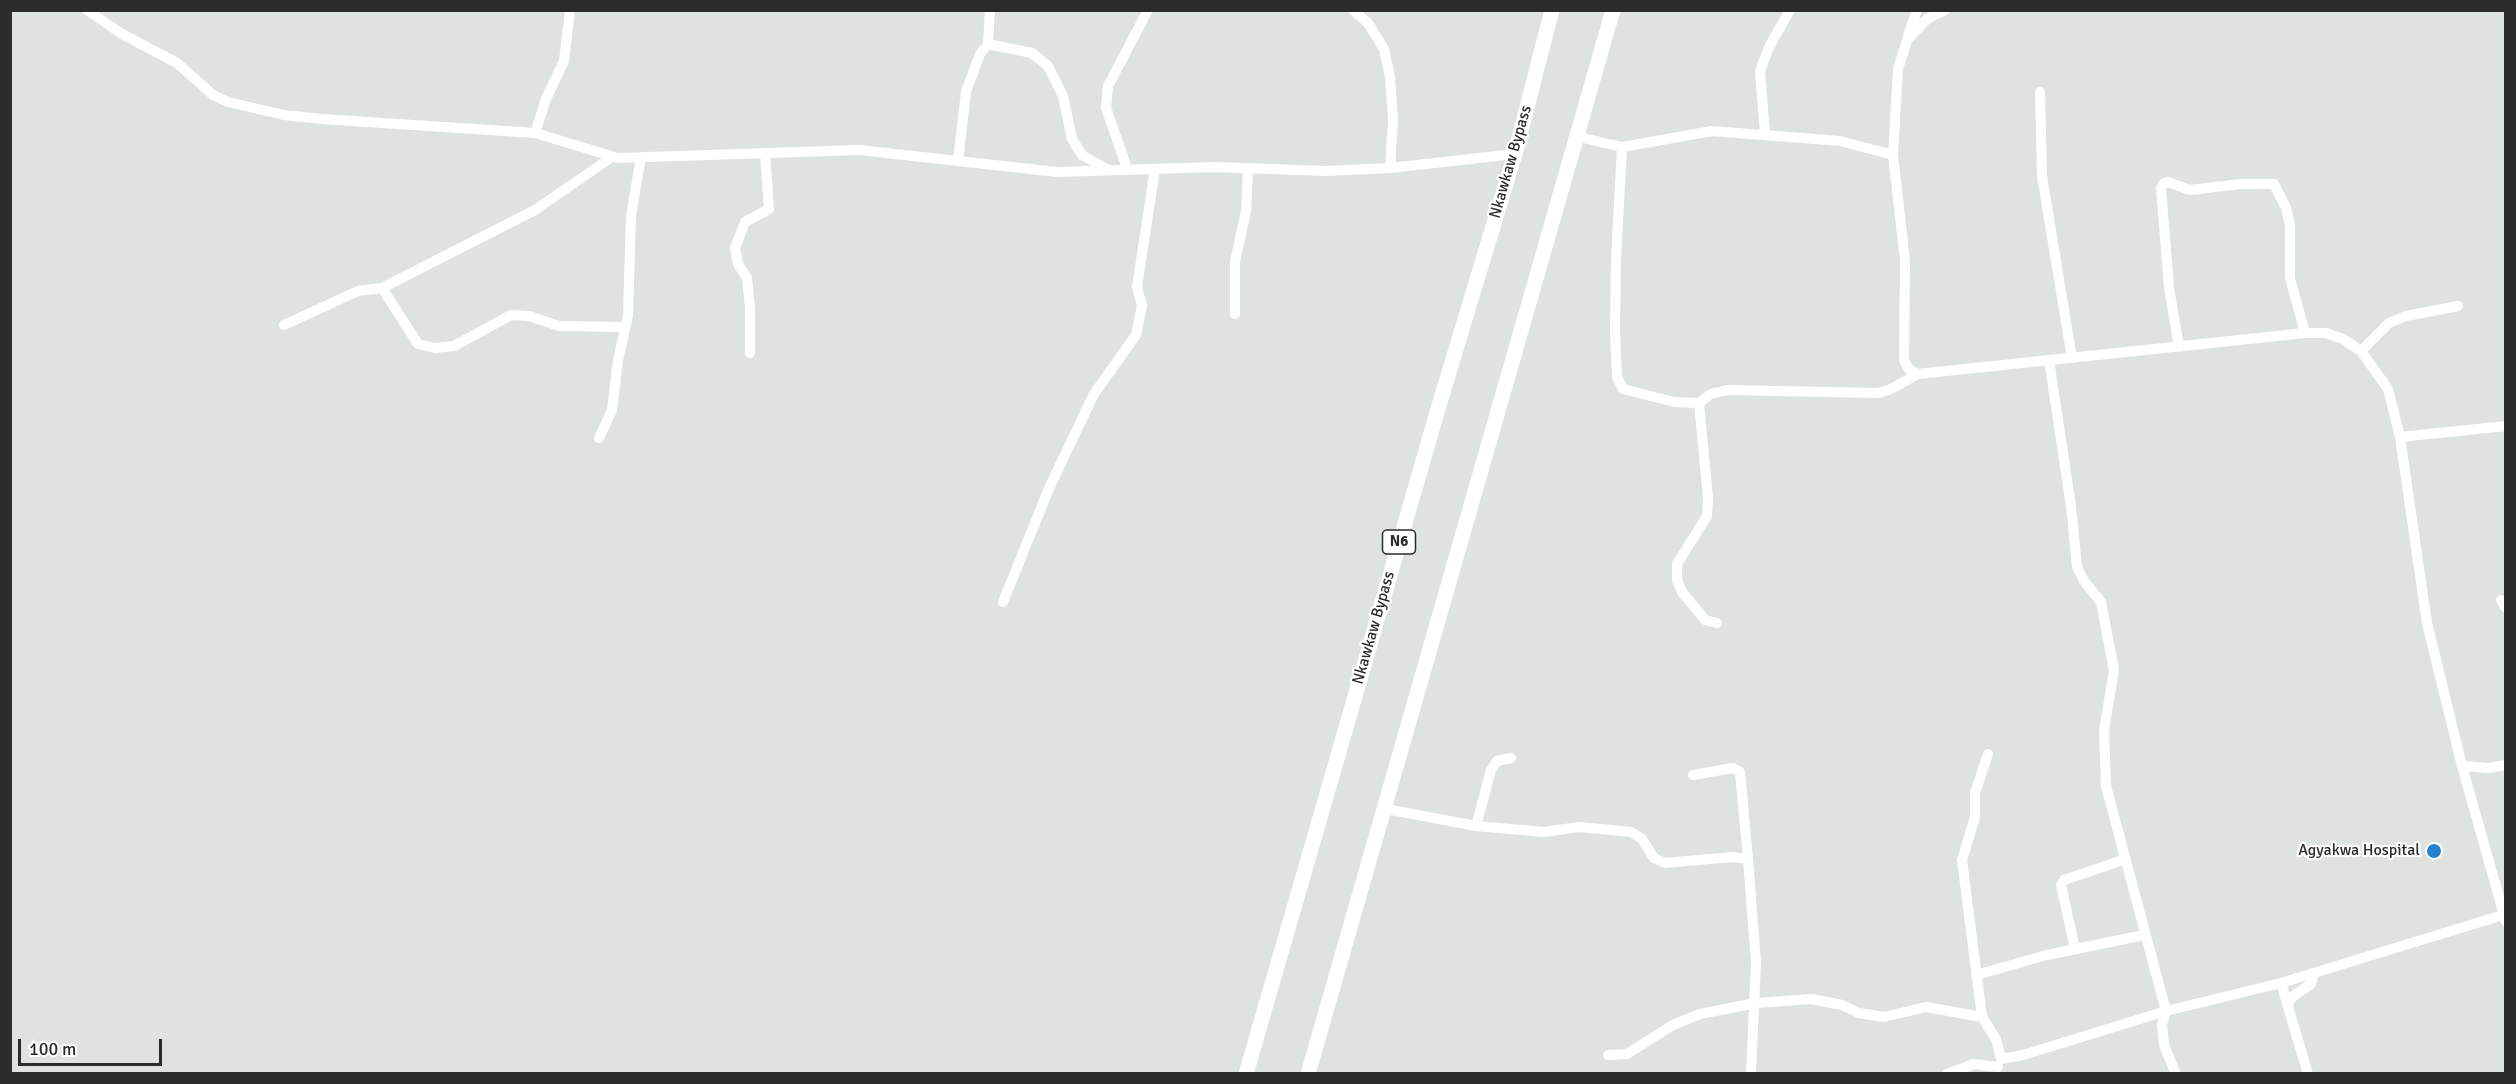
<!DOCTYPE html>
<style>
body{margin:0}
#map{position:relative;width:2516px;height:1084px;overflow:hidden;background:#dfe3df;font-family:Signika,sans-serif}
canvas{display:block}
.frame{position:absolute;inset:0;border:12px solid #2a2b2a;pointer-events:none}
.scale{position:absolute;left:18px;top:1039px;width:144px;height:27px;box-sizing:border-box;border:3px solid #2a2b2a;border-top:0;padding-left:8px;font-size:18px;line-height:21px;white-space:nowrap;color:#2a2b2a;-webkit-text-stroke:4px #fff;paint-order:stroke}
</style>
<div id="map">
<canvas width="2516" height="1084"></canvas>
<div class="frame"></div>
<div class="scale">100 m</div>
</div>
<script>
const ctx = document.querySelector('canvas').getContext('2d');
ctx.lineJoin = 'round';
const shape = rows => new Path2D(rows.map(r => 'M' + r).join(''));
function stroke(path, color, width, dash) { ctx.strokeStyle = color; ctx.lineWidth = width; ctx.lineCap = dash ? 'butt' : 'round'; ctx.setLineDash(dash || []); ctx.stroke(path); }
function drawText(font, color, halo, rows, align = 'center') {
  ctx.font = font + ' Signika,sans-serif'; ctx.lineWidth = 4.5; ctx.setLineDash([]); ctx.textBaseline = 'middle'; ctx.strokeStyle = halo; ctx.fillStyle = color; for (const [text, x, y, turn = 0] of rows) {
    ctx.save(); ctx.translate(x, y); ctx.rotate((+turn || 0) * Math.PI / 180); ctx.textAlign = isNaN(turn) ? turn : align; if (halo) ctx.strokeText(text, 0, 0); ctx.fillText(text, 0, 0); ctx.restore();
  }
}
stroke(shape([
 [87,10,122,34,177,63,213,95,228,102,284,115,322,119,535,133,618,158,859,150,1057,172,1215,167,1326,171,1390,168,1515,154],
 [1353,10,1368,23,1384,49,1390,77,1393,120,1390,168],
 [1908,36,1917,10],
 [988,44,1032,53,1048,66,1063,96,1072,139,1082,155,1107,169],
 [2040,92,2042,176,2072,358],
 [535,133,546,99,564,61,570,10],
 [1765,134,1760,71,1769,47,1790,10],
 [1579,137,1622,147,1712,131,1840,141,1893,155,1905,261,1904,360,1909,369,1918,374,2305,333,2326,333,2343,339,2361,351,2388,389,2400,437,2427,623,2462,766,2506,922],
 [1622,147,1616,260,1615,331,1617,377,1623,389,1674,402,1699,403,1711,394,1727,390,1878,393,1891,389,1918,374],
 [1893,155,1898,69,1907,40,1927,19,1945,10],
 [958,161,966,92,980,54,988,44,990,10],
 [1127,168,1106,108,1108,86,1148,10],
 [382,288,418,344,435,348,454,346,511,315,529,316,559,326,625,327],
 [1235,314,1235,262,1246,211,1248,170],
 [284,325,358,291,382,288,535,210,612,157],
 [2179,347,2169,288,2161,188,2164,183,2168,182,2190,190,2241,184,2274,184,2286,208,2290,225,2290,278,2305,333],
 [2361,351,2389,323,2406,316,2458,306],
 [750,353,750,308,747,278,738,264,735,248,745,222,769,209,765,153],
 [2049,360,2071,506,2077,567,2084,581,2101,602,2114,670,2104,731,2106,786,2166,1011,2162,1024,2164,1045,2176,1074],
 [1699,403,1708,498,1707,516,1677,564,1677,580,1682,592,1705,620,1717,623],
 [2400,437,2506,426],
 [599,438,612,410,618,360,628,316,631,216,641,157],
 [2501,600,2506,608],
 [1003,602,1050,486,1094,394,1136,335,1142,306,1137,287,1155,169],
 [2462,766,2489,768,2506,765],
 [1693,775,1733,768,1740,772,1748,859],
 [1386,809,1476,826,1544,832,1579,827,1631,832,1642,839,1654,858,1665,863,1732,857,1748,859,1756,962,1751,1074],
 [1476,826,1491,770,1497,761,1511,758],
 [2075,949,2061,885,2064,880,2126,859],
 [1976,975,2047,955,2144,935],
 [2288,1004,2292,997,2311,984,2314,973],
 [1982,1017,1962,860,1975,817,1975,793,1988,754],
 [1608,1055,1627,1054,1673,1025,1700,1014,1756,1003,1811,999,1842,1005,1859,1013,1884,1017,1926,1007,1982,1017,1996,1039,2001,1059,2023,1055,2166,1011,2281,983],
 [1947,1074,1974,1064,1998,1067],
 [2308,1074,2281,983,2503,915]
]), '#fff', 10);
stroke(shape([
 [1246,1074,1440,402,1515,154,1552,10],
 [1308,1074,1613,10]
]), '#fff', 15);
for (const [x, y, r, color] of [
 [2434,851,8,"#2680ce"]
]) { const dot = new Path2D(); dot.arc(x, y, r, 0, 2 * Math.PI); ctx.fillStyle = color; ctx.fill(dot); stroke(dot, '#fff', 2); }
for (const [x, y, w] of [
 [1399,542,33]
]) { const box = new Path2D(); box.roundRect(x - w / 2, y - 12, w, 24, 4.5); ctx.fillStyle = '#fff'; ctx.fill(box); stroke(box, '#2a2b2a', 1.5); }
drawText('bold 15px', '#2a2b2a', null, [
 ["N6",1399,542]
]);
drawText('16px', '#2a2b2a', '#fff', [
 ["Nkawkaw Bypass",1511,162,-74],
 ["Nkawkaw Bypass",1374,628,-74]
]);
drawText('16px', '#2a2b2a', '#fff', [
 ["Agyakwa Hospital",2420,851]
], 'right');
</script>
